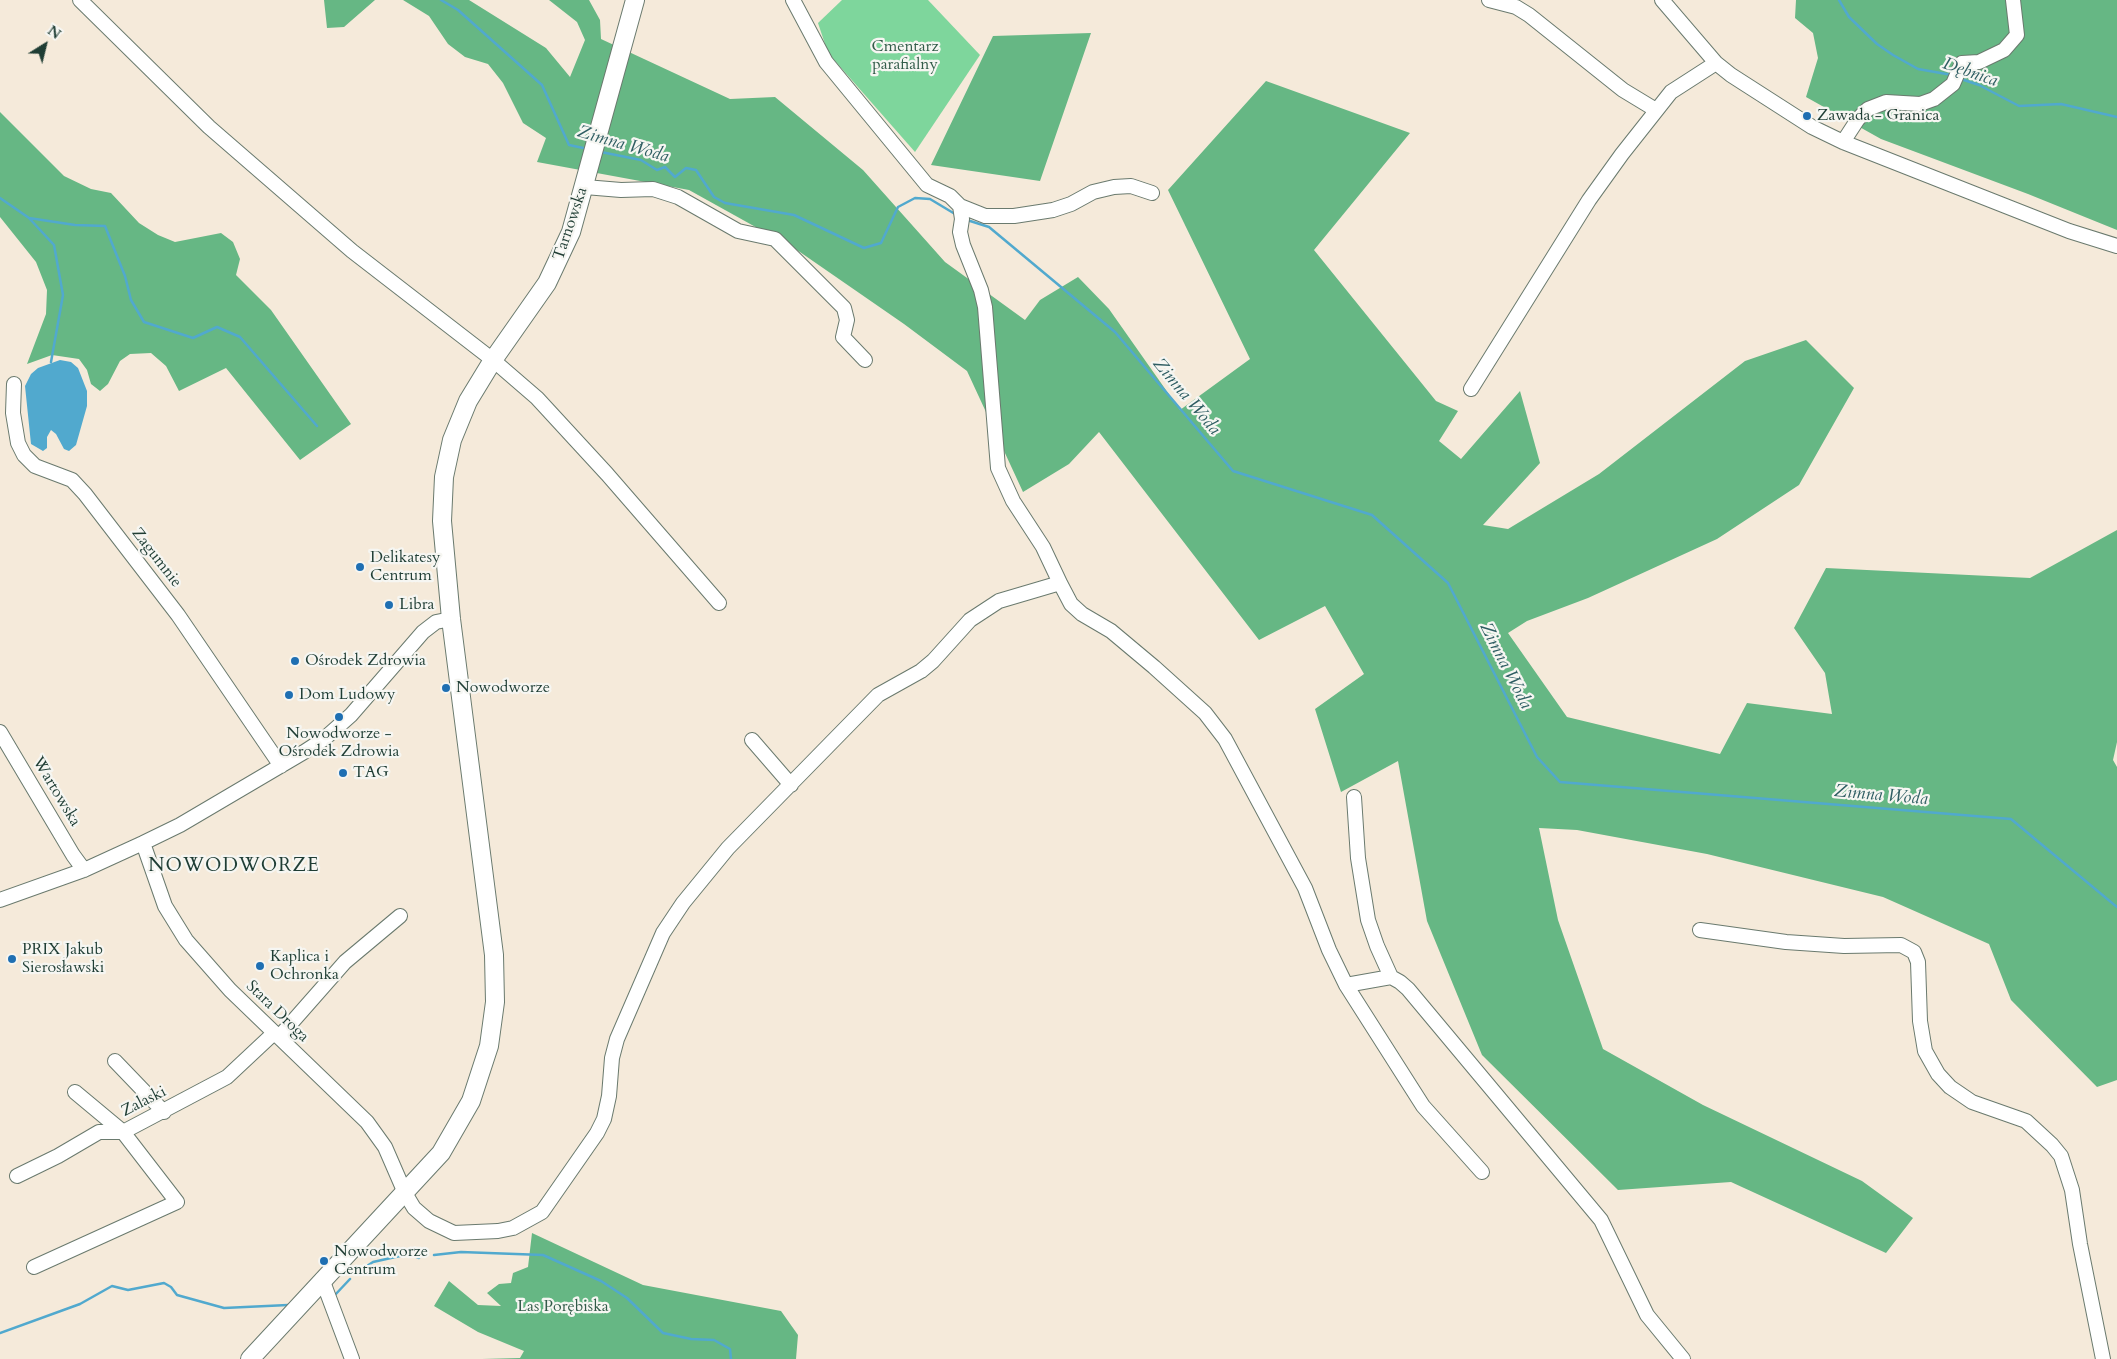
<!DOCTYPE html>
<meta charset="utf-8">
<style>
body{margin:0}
#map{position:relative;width:2117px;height:1359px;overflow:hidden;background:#f5eada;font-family:Cardo,serif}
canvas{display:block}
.north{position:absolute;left:20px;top:20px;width:50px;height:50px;-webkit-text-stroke:4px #f6f6f2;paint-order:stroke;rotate:36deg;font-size:14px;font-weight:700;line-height:20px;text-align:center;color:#1f3d34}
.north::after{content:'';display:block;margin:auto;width:18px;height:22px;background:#1f3d34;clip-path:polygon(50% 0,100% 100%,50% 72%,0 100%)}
</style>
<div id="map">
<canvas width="2117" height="1359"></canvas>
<div class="north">N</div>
</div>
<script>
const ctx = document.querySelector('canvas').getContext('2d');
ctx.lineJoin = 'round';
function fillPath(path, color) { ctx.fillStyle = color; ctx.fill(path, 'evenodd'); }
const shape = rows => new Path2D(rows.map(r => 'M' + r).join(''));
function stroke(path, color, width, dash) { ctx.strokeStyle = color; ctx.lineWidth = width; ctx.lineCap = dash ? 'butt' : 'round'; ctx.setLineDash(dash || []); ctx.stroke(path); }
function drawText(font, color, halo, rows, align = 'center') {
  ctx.font = font + ' Cardo,serif'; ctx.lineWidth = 4.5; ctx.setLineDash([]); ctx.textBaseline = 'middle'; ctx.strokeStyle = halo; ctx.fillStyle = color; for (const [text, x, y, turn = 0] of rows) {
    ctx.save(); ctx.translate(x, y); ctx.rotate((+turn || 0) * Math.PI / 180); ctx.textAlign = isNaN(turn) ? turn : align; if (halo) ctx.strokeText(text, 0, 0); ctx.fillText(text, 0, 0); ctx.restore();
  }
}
fillPath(shape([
 [842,0,928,0,980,55,915,152,828,53,818,23]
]), '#7ed69c');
fillPath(shape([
 [324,0,375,0,344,27,327,28],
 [403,0,469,0,546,48,570,77,585,40,577,22,549,0,589,0,600,20,601,39,730,99,775,97,863,170,945,262,1025,320,1040,300,1078,277,1109,309,1180,410,1250,359,1168,190,1266,81,1410,133,1314,250,1436,401,1458,411,1439,441,1461,459,1520,391,1540,463,1483,525,1508,529,1599,474,1745,361,1806,340,1854,388,1799,485,1717,539,1588,598,1527,621,1508,633,1567,717,1720,754,1747,703,1832,714,1825,673,1794,628,1826,568,2030,578,2117,530,2117,742,2113,760,2117,767,2117,1080,2097,1087,2011,1000,1989,944,1883,897,1707,854,1577,830,1539,828,1558,920,1603,1049,1703,1105,1862,1181,1913,1218,1886,1253,1731,1182,1618,1190,1482,1055,1427,921,1398,761,1341,792,1315,709,1364,674,1325,606,1259,640,1099,432,1069,464,1023,492,967,371,904,324,797,250,689,190,537,162,546,138,523,123,503,83,488,64,465,57,448,44,429,16],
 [1796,0,2117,0,2117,230,2028,194,1881,139,1806,97,1818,58,1813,33,1795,18],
 [1091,33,1040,181,931,165,993,36],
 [0,112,64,176,91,189,111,193,139,223,158,235,175,242,221,233,233,242,240,259,236,275,271,310,351,424,300,460,226,368,179,391,166,366,151,353,130,354,120,361,108,384,100,391,91,384,87,370,79,359,52,355,27,364,46,314,47,290,36,262,0,217],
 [532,1233,643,1285,781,1311,798,1335,796,1359,482,1359,520,1358,524,1351,478,1332,434,1306,449,1281,478,1305,501,1306,487,1293,499,1284,511,1283,513,1273,528,1267]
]), '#66b784');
fillPath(shape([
 [60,360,71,362,78,368,87,391,87,406,76,445,69,451,64,449,56,434,51,430,47,437,47,448,43,451,31,444,25,386,31,374,38,368]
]), '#51a9ce');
stroke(shape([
 [441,0,458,10,542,85,569,145,588,149],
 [1839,0,1849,17,1877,44,1893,55,1918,69,1952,75],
 [1961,79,1979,85,2019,106,2061,104,2117,117],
 [601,152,641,160,657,170,665,167,675,177,686,168,696,170,714,197,725,203,794,215,864,248,881,243,898,207,915,198,930,199,955,214],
 [0,198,29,218,75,225,105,226,125,276,131,300,144,322,193,338,217,327,240,337,317,426],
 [29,218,54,245,63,295,51,362],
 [967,220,989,227,1115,332,1233,471,1372,515,1448,583,1537,757,1560,782,2011,819,2117,907],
 [434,1255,461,1252,543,1255,601,1281,627,1298,663,1333,691,1339,714,1340,730,1349,731,1359],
 [358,1272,373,1262,409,1254,419,1258],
 [334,1296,350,1279],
 [0,1333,80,1304,112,1286,128,1290,164,1283,171,1287,177,1295,224,1308,288,1305]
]), '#51a9ce', 2.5);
const minor = shape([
 [80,0,209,127,352,251,493,360,537,398,607,474,719,603],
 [793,0,826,62,927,185,950,196,960,206,985,216,1014,216,1053,210,1071,204,1093,192,1114,187,1131,186,1152,193],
 [1489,0,1516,7,1529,15,1623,90,1656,110],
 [1662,0,1716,63,1731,75,1812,127,1843,142,2069,231,2117,246],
 [1843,142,1858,119,1868,109,1886,102,1920,104,1934,99,1953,84,1962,63,1979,62,2004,50,2017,35,2013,0],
 [585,187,621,190,653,189,678,197,738,231,775,239,844,308,847,320,843,337,865,360],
 [960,206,962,219,960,232,963,245,981,290,985,307,998,468,1013,501,1043,547,1060,583],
 [14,384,13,413,18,443,24,455,35,466,72,480,85,494,178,615,281,766],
 [1471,389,1589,200,1622,154,1671,92,1716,63],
 [0,732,73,855,84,870],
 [752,740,791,785],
 [1354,797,1358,858,1368,920,1377,946,1391,977],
 [143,843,165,906,186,940,230,990,367,1122,385,1147,405,1193,414,1208,429,1221,454,1233,498,1231,513,1228,542,1212,597,1133,604,1119,609,1096,612,1058,617,1039,663,933,683,903,728,848,878,695,921,671,933,661,970,620,999,601,1060,583,1071,604,1082,614,1111,631,1154,667,1205,713,1225,739,1305,888,1329,950,1346,985,1423,1106,1482,1172],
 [0,900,84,870,143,843,180,825,304,752,324,739,351,715,423,632,436,622,451,619],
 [1700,930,1786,942,1844,946,1901,945,1914,952,1918,962,1920,1021,1925,1051,1938,1074,1950,1087,1972,1102,2026,1121,2052,1145,2061,1156,2072,1190,2080,1244,2103,1359],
 [1346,985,1391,977,1400,982,1408,989,1601,1220,1647,1315,1683,1359],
 [279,1037,345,962,400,916],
 [115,1061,164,1112],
 [17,1176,58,1156,99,1132,123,1132,227,1077,274,1033],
 [34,1267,177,1202,123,1132,75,1092],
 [322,1279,352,1359]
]);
const major = shape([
 [250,1359,441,1153,471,1101,489,1046,495,1002,494,955,451,619,442,521,444,477,452,440,468,401,493,360,547,283,571,232,635,0]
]);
stroke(minor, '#6a7a6e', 16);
stroke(major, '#6a7a6e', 20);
stroke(minor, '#fff', 14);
stroke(major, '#fff', 18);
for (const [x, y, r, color] of [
 [1807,116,5,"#1f6fb2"],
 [360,567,5,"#1f6fb2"],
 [389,605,5,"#1f6fb2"],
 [295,661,5,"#1f6fb2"],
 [446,688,5,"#1f6fb2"],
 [289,695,5,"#1f6fb2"],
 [339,717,5,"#1f6fb2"],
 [343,773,5,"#1f6fb2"],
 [12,959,5,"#1f6fb2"],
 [260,966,5,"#1f6fb2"],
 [324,1261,5,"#1f6fb2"]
]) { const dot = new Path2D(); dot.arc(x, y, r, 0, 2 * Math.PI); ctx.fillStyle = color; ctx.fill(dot); stroke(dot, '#f6f6f2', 2); }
drawText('16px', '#325c49', '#f6f6f2', [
 ["Cmentarz",905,47],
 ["parafialny",905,65],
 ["Las Porębiska",563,1307]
]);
drawText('16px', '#1f3d34', '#f6f6f2', [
 ["Zawada - Granica",1817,116],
 ["Delikatesy",370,558],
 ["Centrum",370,576],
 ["Libra",399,605],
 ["Ośrodek Zdrowia",305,661],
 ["Nowodworze",456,688],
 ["Dom Ludowy",299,695],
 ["Nowodworze -",339,734,"center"],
 ["Ośrodek Zdrowia",339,752,"center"],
 ["TAG",353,773],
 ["PRIX Jakub",22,950],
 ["Sierosławski",22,968],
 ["Kaplica i",270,957],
 ["Ochronka",270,975],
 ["Nowodworze",334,1252],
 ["Centrum",334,1270]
], 'left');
drawText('16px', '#1f3d34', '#f6f6f2', [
 ["Tarnowska",571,224,-71],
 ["Zagumnie",156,558,52],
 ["Wartowska",56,792,59],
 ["Stara Droga",277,1012,44],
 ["Zalaski",144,1102,-27]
]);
drawText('italic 18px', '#2e5d62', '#f6f6f2', [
 ["Dębnica",1970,73,19],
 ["Zimna Woda",623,145,16],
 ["Zimna Woda",1186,397,50],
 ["Zimna Woda",1505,666,63],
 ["Zimna Woda",1881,796,5]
]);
ctx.letterSpacing = '1px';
drawText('19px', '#1f3d34', '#f6f6f2', [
 ["NOWODWORZE",234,867]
]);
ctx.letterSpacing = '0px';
</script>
